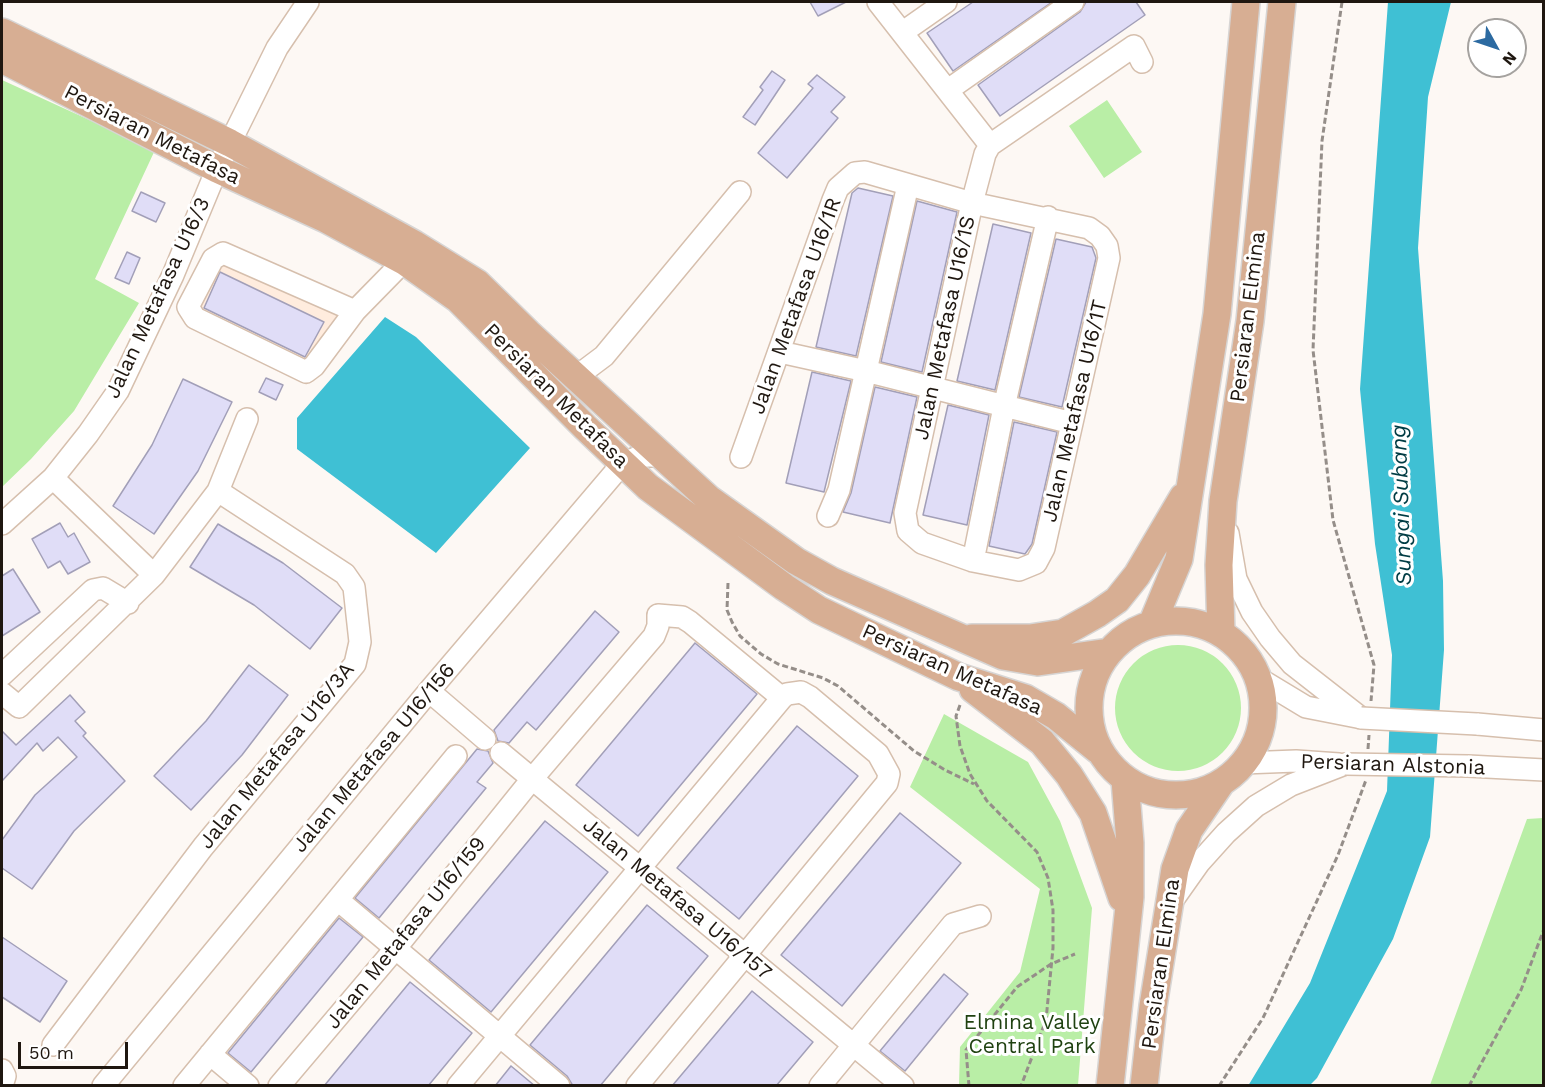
<!DOCTYPE html>
<style>
body{margin:0}
#map{position:relative;width:1545px;height:1087px;overflow:hidden;background:#fdf8f4;font-family:"Work Sans",sans-serif}
canvas{display:block}
.frame{position:absolute;inset:0;border:3px solid #1f1710;pointer-events:none}
.north{position:absolute;left:1467px;top:18px;width:60px;height:60px;box-sizing:border-box;background:#fff;border:2px solid #a5a29f;border-radius:50%;rotate:130deg;font-size:16px;font-weight:700;line-height:24px;text-align:center;color:#1f1710}
.north::after{content:'';display:block;margin:auto;width:21px;height:27px;background:#2c6aa1;clip-path:polygon(50% 0,100% 100%,50% 72%,0 100%)}
.scale{position:absolute;left:18px;top:1042px;width:110px;height:27px;box-sizing:border-box;border:3px solid #1f1710;border-top:0;padding-left:8px;font-size:18px;line-height:21px;white-space:nowrap;color:#1f1710;-webkit-text-stroke:4px #fff;paint-order:stroke}
</style>
<div id="map">
<canvas width="1545" height="1087"></canvas>
<div class="frame"></div>
<div class="north">N</div>
<div class="scale">50 m</div>
</div>
<script>
const ctx = document.querySelector('canvas').getContext('2d');
ctx.lineJoin = 'round';
function fillPath(path, color) { ctx.fillStyle = color; ctx.fill(path, 'evenodd'); }
const shape = rows => new Path2D(rows.map(r => 'M' + r).join(''));
function stroke(path, color, width, dash) { ctx.strokeStyle = color; ctx.lineWidth = width; ctx.lineCap = dash ? 'butt' : 'round'; ctx.setLineDash(dash || []); ctx.stroke(path); }
function drawText(font, color, halo, rows, align = 'center') {
  ctx.font = font + ' "Work Sans",sans-serif'; ctx.lineWidth = 6; ctx.setLineDash([]); ctx.textBaseline = 'middle'; ctx.strokeStyle = halo; ctx.fillStyle = color; for (const [text, x, y, turn = 0] of rows) {
    ctx.save(); ctx.translate(x, y); ctx.rotate((+turn || 0) * Math.PI / 180); ctx.textAlign = isNaN(turn) ? turn : align; if (halo) ctx.strokeText(text, 0, 0); ctx.fillText(text, 0, 0); ctx.restore();
  }
}
fillPath(shape([
 [221,259,341,312,302,366,195,314]
]), '#ffecde');
fillPath(shape([
 [2,80,155,150,95,279,139,303,74,411,31,459,2,487],
 [1107,100,1142,152,1104,178,1069,126],
 '1115 708a63 63 0 1 1 126 0a63 63 0 1 1-126 0Z',
 [944,714,1028,762,1060,821,1092,908,1078,1085,959,1085,960,1047,1020,972,1040,889,910,787],
 [1543,818,1543,1085,1430,1085,1527,819]
]), '#b9eea6');
fillPath(shape([
 [1388,2,1451,2,1428,97,1418,248,1443,581,1444,650,1430,837,1393,939,1317,1078,1310,1085,1248,1086,1310,983,1387,791,1392,655,1375,544,1360,389],
 [385,317,416,337,530,448,436,553,297,449,297,418]
]), '#3fc0d4');
const building = shape([
 [810,2,846,2,818,16,810,2],
 [973,2,1052,2,953,71,927,33,973,2],
 [1086,2,1136,2,1145,15,1000,116,978,85,1080,12,1086,2],
 [772,71,785,80,755,125,743,117,763,90,760,87,772,71],
 [817,75,845,97,831,112,838,118,787,178,758,153,813,88,808,84,817,75],
 [858,188,893,196,856,356,816,347,852,193,858,188],
 [141,192,165,203,156,222,132,211,141,192],
 [917,201,957,212,922,372,881,362,917,201],
 [993,224,1031,233,995,390,957,381,993,224],
 [1056,239,1092,247,1096,258,1062,407,1019,397,1056,239],
 [127,252,140,258,129,284,115,278,127,252],
 [220,272,324,322,305,357,204,308,220,272],
 [812,372,851,381,824,492,786,483,812,372],
 [266,378,283,385,276,400,259,392,266,378],
 [183,379,232,402,198,471,154,534,113,506,152,445,183,379],
 [875,387,917,397,890,523,843,512,851,493,875,387],
 [948,405,989,415,967,525,923,515,948,405],
 [1014,422,1057,432,1032,544,1025,554,989,546,1014,422],
 [60,523,68,537,74,533,90,562,68,574,60,561,48,568,32,539,60,523],
 [218,524,283,563,342,608,310,649,254,605,190,567,218,524],
 [13,569,40,612,2,636,2,576,13,569],
 [595,611,619,632,536,730,527,722,509,743,498,741,494,730,595,611],
 [695,643,757,694,638,836,576,785,695,643],
 [249,665,288,695,242,755,191,810,154,776,206,721,249,665],
 [70,695,85,712,75,721,86,733,83,736,125,781,74,831,32,889,2,868,2,840,35,795,77,757,58,737,43,751,37,743,2,781,2,731,16,745,70,695],
 [797,726,858,776,739,919,677,868,797,726],
 [477,749,488,751,493,763,477,782,486,788,379,918,355,898,477,749],
 [900,813,961,863,842,1006,781,955,900,813],
 [545,821,608,872,491,1012,429,960,545,821],
 [647,905,708,956,600,1086,573,1086,567,1076,530,1045,647,905],
 [339,918,363,937,251,1072,228,1053,339,918],
 [2,937,67,981,40,1022,2,997,2,937],
 [944,974,968,994,905,1071,880,1051,944,974],
 [410,982,472,1033,428,1086,324,1086,410,982],
 [752,991,813,1042,776,1086,672,1086,752,991],
 [511,1066,535,1086,495,1086,511,1066]
]);
fillPath(building, '#e0ddf7');
stroke(building, '#a29fb8', 1.5);
const minor = shape([
 [878,2,990,145],
 [903,32,946,2],
 [948,90,1073,2],
 [355,311,223,253,213,259,188,307,195,318,306,372,314,366,355,311,404,261],
 [780,352,866,371,1072,423],
 [576,377,604,356,740,192],
 [741,457,833,200,838,188,855,173,865,172,972,203,1089,228,1100,236,1107,246,1109,258,1044,548,1036,563,1019,570,973,561,922,543,908,531,905,513,972,203,985,154,990,145,1134,46,1142,62],
 [53,478,154,575],
 [828,516,839,490,908,185],
 [2,524,53,478,88,434,118,391,173,275,217,169,277,48,308,2],
 [1228,533,1236,579,1252,612,1270,638,1292,664,1361,718],
 [973,561,1004,407,1048,217],
 [2,675,93,590,103,588,128,603],
 [1258,678,1306,707,1357,717],
 [429,691,485,739],
 [2,693,19,707,154,575,218,491,247,419],
 [1477,724,1544,730],
 [501,753,903,1086],
 [1243,763,1296,761,1339,764],
 [1468,766,1544,770],
 [338,900,559,1086],
 [1170,904,1199,863,1226,833,1256,806,1291,785,1345,764],
 [53,1045,203,847,355,664,360,642,354,587,345,574,218,491],
 [210,1054,248,1086],
 [2,1070,5,1076,2,1086],
 [103,1086,429,691,622,464,640,456,660,456],
 [184,1086,456,756],
 [279,1086,395,949,532,779,654,636,658,626,658,615,682,617,690,622,782,698],
 [458,1086,782,698,787,694,801,692,810,697,878,754,889,774,887,783,637,1086],
 [820,1086,953,924,980,916]
]);
const major = shape([
 [2,32,230,143,414,244,477,283,528,333,709,499,796,561,832,581,1003,656,1038,662,1109,652],
 [2,59,217,169,326,219,404,261,458,299,585,427,648,487,784,587,819,610,959,677,1025,698,1056,716,1098,750],
 '1089 708a87 87 0 1 1 174 0a87 87 0 1 1-174 0Z',
 [1152,624,1179,559,1217,314,1246,2],
 [1221,633,1219,565,1223,501,1250,321,1282,2],
 [972,638,1030,638,1063,633,1097,614,1117,600,1137,575,1183,497],
 [973,689,1042,742,1069,775,1093,813,1122,898],
 [1110,1086,1130,897,1130,843,1125,780],
 [1144,1086,1153,1006,1175,869,1189,830,1221,783]
]);
stroke(minor, '#d6bfad', 24);
stroke(major, '#d7d5d4', 30);
stroke(shape([
 [1342,2,1322,141,1313,350,1333,520,1374,665,1371,701],
 [728,583,727,610,732,622,740,636,761,654,778,664,823,678,838,686,914,751,945,770,974,784],
 [960,705,956,716,960,746,970,774,987,801,1037,852,1048,878,1053,910,1053,948,1046,1020,1021,1086],
 [1368,749,1369,735],
 [969,1086,966,1050,1017,987,1051,964,1075,954],
 [1219,1086,1263,1018,1338,855,1366,780],
 [1469,1086,1521,990,1544,929]
]), '#958e89', 3, [6, 3]);
stroke(minor, '#fff', 21);
stroke(major, '#d7ae93', 27);
const minorBridge = shape([
 [1361,718,1477,724],
 [1345,764,1468,766]
]);
stroke(minorBridge, '#d6bfad', 24, []);
stroke(minorBridge, '#fff', 21);
drawText('21px', '#1f1710', '#fff', [
 ["Persiaran Metafasa",152,135,27],
 ["Jalan Metafasa U16/3",158,298,-65],
 ["Jalan Metafasa U16/1R",796,306,-70],
 ["Persiaran Elmina",1248,317,-83],
 ["Jalan Metafasa U16/1S",945,328,-78],
 ["Persiaran Metafasa",556,396,45],
 ["Jalan Metafasa U16/1T",1075,411,-77],
 ["Persiaran Metafasa",952,670,24],
 ["Jalan Metafasa U16/3A",277,756,-51],
 ["Jalan Metafasa U16/156",374,758,-50],
 ["Persiaran Alstonia",1393,765,2],
 ["Jalan Metafasa U16/157",677,899,40],
 ["Jalan Metafasa U16/159",406,933,-51],
 ["Persiaran Elmina",1161,964,-82]
]);
drawText('21px', '#204211', '#fff', [
 ["Elmina Valley",1032,1023],
 ["Central Park",1032,1047]
]);
drawText('italic 22px', '#003c44', '#fff', [
 ["Sungai Subang",1402,505,-92]
]);
</script>
